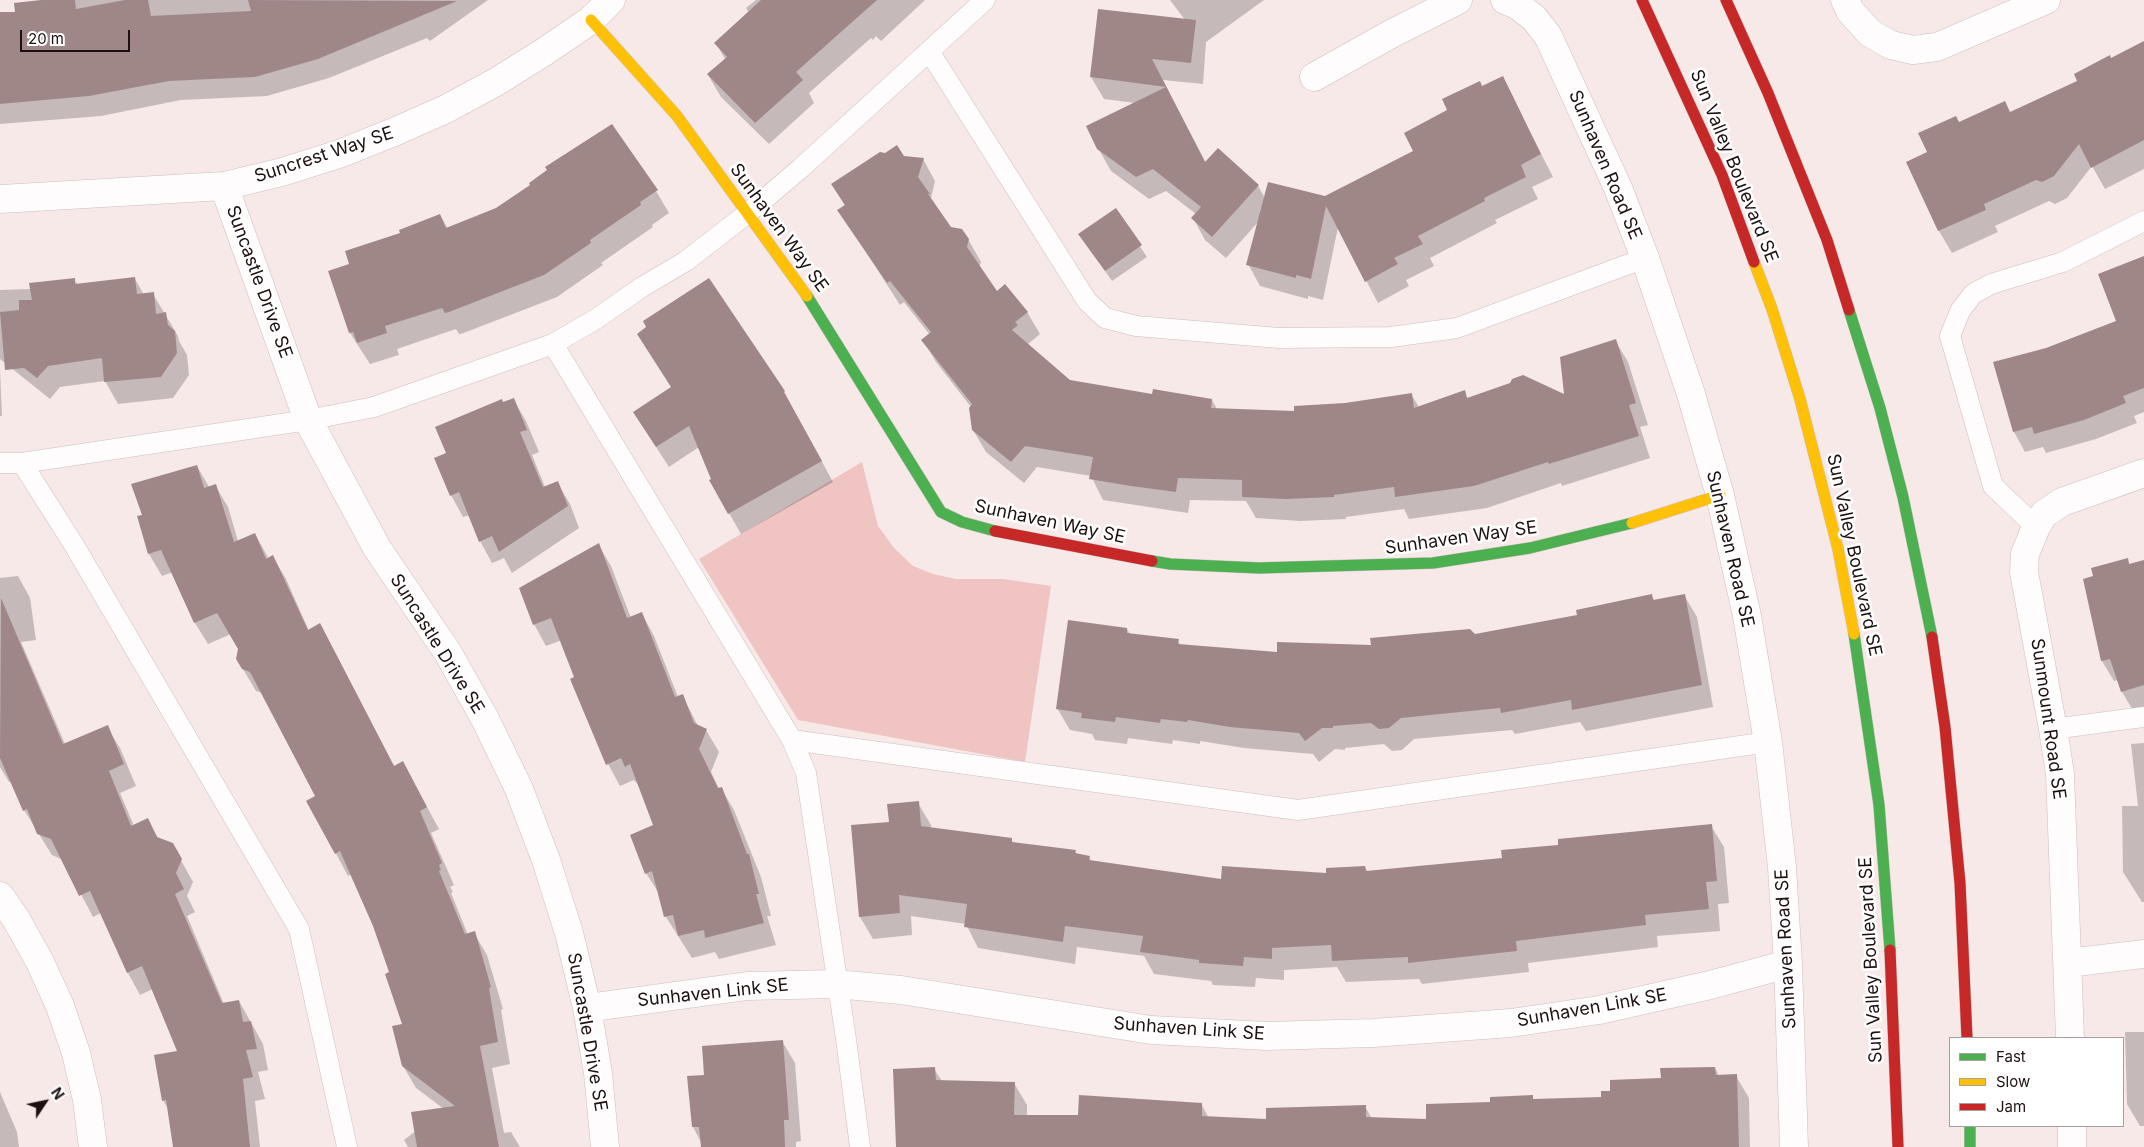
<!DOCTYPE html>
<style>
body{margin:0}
#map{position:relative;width:2144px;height:1147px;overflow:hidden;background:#f7e9e8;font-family:Inter,sans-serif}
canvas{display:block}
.legend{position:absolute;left:1949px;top:1037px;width:175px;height:90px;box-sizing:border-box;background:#fff;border:1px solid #a59f9f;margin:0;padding:6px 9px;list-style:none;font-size:15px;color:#1e1010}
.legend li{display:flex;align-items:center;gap:10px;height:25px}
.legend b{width:25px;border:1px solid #a59f9f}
.north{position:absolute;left:20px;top:1077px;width:50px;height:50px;-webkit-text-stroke:4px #fff;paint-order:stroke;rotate:56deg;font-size:14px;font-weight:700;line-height:20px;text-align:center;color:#1e1010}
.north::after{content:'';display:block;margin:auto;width:18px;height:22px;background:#1e1010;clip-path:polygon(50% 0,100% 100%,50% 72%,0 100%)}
.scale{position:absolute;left:20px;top:30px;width:110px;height:22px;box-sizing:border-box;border:2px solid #1e1010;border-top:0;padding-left:6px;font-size:15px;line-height:18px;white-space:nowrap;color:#1e1010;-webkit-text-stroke:4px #fff;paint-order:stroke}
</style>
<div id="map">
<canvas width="2144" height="1147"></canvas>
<ul class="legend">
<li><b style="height:6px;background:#4caf50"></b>Fast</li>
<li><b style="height:6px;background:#ffc107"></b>Slow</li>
<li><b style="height:6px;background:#c62828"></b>Jam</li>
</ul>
<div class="north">N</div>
<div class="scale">20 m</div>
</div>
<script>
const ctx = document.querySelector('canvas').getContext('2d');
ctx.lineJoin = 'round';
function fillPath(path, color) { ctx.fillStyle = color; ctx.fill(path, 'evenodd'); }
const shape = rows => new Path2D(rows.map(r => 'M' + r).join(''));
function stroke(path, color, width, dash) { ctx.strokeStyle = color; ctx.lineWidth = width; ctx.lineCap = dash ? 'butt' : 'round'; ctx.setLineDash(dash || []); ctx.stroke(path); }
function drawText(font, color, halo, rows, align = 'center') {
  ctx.font = font + ' Inter,sans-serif'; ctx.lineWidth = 5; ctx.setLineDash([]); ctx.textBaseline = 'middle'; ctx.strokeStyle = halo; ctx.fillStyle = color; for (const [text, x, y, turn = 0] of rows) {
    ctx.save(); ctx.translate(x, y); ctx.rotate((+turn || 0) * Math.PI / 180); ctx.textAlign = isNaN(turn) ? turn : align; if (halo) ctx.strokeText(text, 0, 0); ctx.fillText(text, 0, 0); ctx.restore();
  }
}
fillPath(shape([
 [862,462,878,526,894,548,913,566,933,574,956,579,1003,579,1051,586,1025,762,798,720,699,559]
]), '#efc4c2');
fillPath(shape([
 [51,0,488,0,430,41,427,38,329,78,267,96,181,100,101,116,0,124,0,14,16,13],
 [756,0,925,0,881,41,876,36,873,40,871,38,809,93,814,103,769,144,721,97,708,75,725,59,716,43,749,13,746,8],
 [1170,0,1264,0,1206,42,1203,84,1163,80,1206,163,1218,150,1258,186,1265,198,1325,198,1415,152,1449,110,1482,88,1502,78,1553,177,1532,187,1538,199,1495,220,1497,223,1430,258,1434,266,1406,280,1409,286,1378,303,1338,227,1323,300,1308,296,1308,299,1260,286,1248,264,1259,221,1226,258,1205,240,1193,218,1196,214,1166,191,1149,199,1111,171,1098,148,1135,103,1104,99,1091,77,1099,10,1185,20],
 [2144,42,2144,169,2105,189,2092,166,2067,198,2055,204,2049,201,1995,226,1998,232,1952,253,1939,231,1908,162,1928,153,1959,124,2010,114,2079,82,2111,60],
 [903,157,923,159,935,181,931,198,951,228,968,239,981,262,979,268,996,292,1027,312,1040,334,1028,344,1069,381,1153,396,1212,400,1217,409,1296,413,1411,394,1419,407,1464,392,1468,399,1566,396,1615,340,1628,362,1648,425,1640,427,1650,458,1562,486,1561,483,1487,508,1409,519,1404,509,1346,517,1346,519,1300,521,1256,518,1246,501,1190,500,1188,513,1103,500,1091,476,1037,467,1024,483,986,452,973,430,971,407,936,362,923,340,930,335,904,302,900,305,839,210,845,206,833,185],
 [656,191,669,213,652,225,653,227,601,263,603,265,557,297,461,334,459,334,456,329,397,349,399,355,370,364,350,333,330,272,351,265,402,233,440,215,448,229],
 [1116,210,1147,257,1112,281,1080,235],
 [2144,258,2144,412,2134,416,2137,423,2096,439,2046,453,2043,447,2025,452,2014,432,1995,363,2047,349,2117,322],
 [74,279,78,285,135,279,144,295,153,294,178,336,179,341,187,355,189,375,173,398,118,404,105,381,60,387,50,399,0,359,0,290,31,289],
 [0,369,2,416,0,416],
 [784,392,833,482,741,534,729,513,699,447,669,467,634,413],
 [513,399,526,421,539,452,532,455,545,487,557,482,570,504,579,528,512,573,504,558,492,563,480,541,470,515,463,517,451,495,448,454,503,404],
 [197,466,209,487,215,485,228,507,238,541,255,534,269,559,273,557,286,579,309,631,332,647,395,768,403,763,439,829,431,833,454,885,450,887,453,892,451,893,468,935,474,933,487,955,503,1009,501,1010,510,1064,492,1068,504,1133,511,1132,520,1147,408,1147,404,1140,444,1109,416,1088,403,1066,403,1025,391,973,374,925,352,874,348,876,308,801,316,796,262,693,256,691,237,659,239,649,231,634,208,644,195,623,173,572,162,576,149,554,138,517,143,516],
 [598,544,611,566,631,618,642,614,654,636,678,697,682,695,698,726,706,730,719,752,711,772,719,789,721,788,734,810,761,877,771,916,767,916,776,945,719,959,715,952,692,958,666,917,660,895,646,873,654,826,640,787,634,780,620,786,608,764,562,640,546,646,534,624],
 [2127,560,2130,565,2144,561,2144,709,2134,712,2122,692,2118,680,2114,681,2102,661,2094,577],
 [18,576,30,598,36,640,21,642,65,744,107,727,120,748,136,786,120,793,134,826,147,819,158,838,172,844,193,882,187,896,195,912,187,916,224,1004,239,1001,263,1044,268,1070,258,1072,265,1099,255,1101,260,1147,174,1147,169,1111,163,1100,179,1052,153,989,140,995,128,973,101,913,93,917,63,860,52,855,24,810,11,781,9,782,0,767,0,578],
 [1651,595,1655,601,1684,595,1697,617,1713,707,1586,731,1580,722,1515,734,1512,730,1414,739,1402,750,1392,751,1384,744,1345,748,1345,750,1335,749,1319,762,1313,754,1244,748,1200,741,1200,744,1173,740,1172,744,1128,738,1127,744,1095,740,1092,734,1070,730,1057,708,1127,629,1130,634,1178,641,1181,646,1278,653,1372,646,1475,635,1578,616],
 [2144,743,2144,902,2142,902,2123,872,2122,806,2138,806,2131,744],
 [918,803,931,825,931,829,1011,840,1014,843,1075,851,1078,855,1089,857,1092,862,1223,880,1328,874,1365,867,1368,872,1504,859,1560,846,1711,826,1724,847,1729,903,1718,904,1720,931,1657,936,1658,947,1528,963,1529,972,1422,984,1419,979,1346,982,1337,967,1284,970,1284,980,1256,978,1255,987,1213,985,1211,981,1154,974,1144,956,1077,947,1075,964,978,948,966,924,911,916,912,935,873,939,860,917],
 [2125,1032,2144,1032,2144,1126,2140,1126,2127,1104],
 [782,1041,795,1063,801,1141,796,1142,796,1147,702,1147,701,1142,693,1127,706,1076],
 [1715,1068,1719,1076,1736,1076,1749,1098,1750,1147,897,1147,934,1069,942,1081,1014,1083,1027,1105,1027,1116,1079,1116,1201,1104,1209,1118,1268,1121,1365,1106,1372,1119,1428,1120,1492,1103,1532,1097,1534,1101,1603,1098,1612,1092],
 [0,1092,17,1132,19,1147,0,1147]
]), '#0003');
fillPath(shape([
 [41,0,75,0,76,9,125,0,148,0,151,16,251,11,248,0,457,1,318,59,255,77,169,81,89,96,0,104,0,12,15,12,14,3],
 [761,0,877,0,796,72,803,80,755,123,707,74,727,57,714,43],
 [1098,9,1196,20,1191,63,1152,59,1205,162,1218,148,1259,185,1212,237,1191,218,1201,207,1153,169,1136,177,1097,149,1086,126,1166,87,1090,77],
 [2144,41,2144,140,2091,168,2079,144,2054,176,2042,182,2036,180,1984,204,1986,210,1938,231,1906,162,1927,152,1918,133,1956,116,1959,122,2005,101,2010,112,2077,81,2074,74,2110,55,2111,58],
 [1503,76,1541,154,1521,165,1526,177,1484,198,1485,201,1418,236,1423,244,1394,258,1398,264,1365,282,1326,206,1311,279,1296,275,1296,278,1246,265,1268,182,1325,196,1413,151,1404,133,1447,110,1442,99,1480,81,1482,86],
 [612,124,658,190,640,202,641,205,590,240,591,243,544,275,449,312,445,313,442,308,385,326,387,333,357,343,353,332,349,333,328,271,349,264,345,251,400,233,399,230,440,214,446,228,496,208,530,185,529,183,547,170,545,167],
 [897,145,904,156,924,158,918,177,930,194,928,194,951,227,962,229,969,239,967,247,997,291,1005,284,1028,312,1015,322,1018,325,1012,330,1070,380,1152,394,1153,389,1212,399,1211,408,1294,411,1294,406,1345,403,1412,393,1414,408,1465,390,1467,398,1510,383,1512,379,1523,375,1564,394,1560,357,1616,339,1636,403,1629,405,1639,436,1549,464,1548,462,1474,486,1395,497,1394,487,1334,495,1334,497,1286,499,1242,497,1242,480,1178,478,1176,492,1131,486,1089,479,1093,457,1025,446,1011,462,972,430,969,408,972,404,921,340,931,332,890,281,887,283,837,210,845,205,831,184,880,152,885,153],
 [1116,208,1142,245,1105,271,1078,234],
 [2144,256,2144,388,2123,396,2126,403,2084,420,2034,434,2032,427,2013,432,1993,362,2046,348,2116,321,2098,274],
 [135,277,137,294,154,292,156,314,166,312,168,325,175,331,177,353,161,377,104,382,102,358,48,366,37,378,24,368,5,370,0,312,19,310,19,300,32,300,29,283,75,278,75,284],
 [709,278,785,391,784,392,822,461,728,514,709,480,711,479,689,426,656,447,633,412,671,387,637,334,646,327,643,321],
 [514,398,527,430,520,432,543,487,558,481,568,506,499,552,492,536,479,542,459,492,450,496,434,458,446,453,435,427,502,399,503,402],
 [197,465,204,488,216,484,234,542,255,533,266,559,273,555,308,630,320,623,394,766,403,761,427,807,420,811,442,863,439,865,441,870,439,871,465,934,475,931,491,987,489,988,498,1042,480,1046,499,1147,417,1147,411,1112,455,1106,402,1066,392,1026,402,1024,385,974,389,972,373,926,340,851,335,854,306,801,315,796,250,672,242,669,236,659,238,649,217,613,194,623,161,550,148,554,137,516,142,515,131,484],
 [599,543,627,618,642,612,675,697,683,694,694,723,707,729,699,749,718,788,722,787,747,854,749,854,759,894,756,894,764,923,705,938,704,930,678,936,673,915,664,917,652,871,645,874,630,835,653,825,630,764,625,767,621,758,606,765,570,679,574,677,551,618,533,625,519,588],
 [2128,558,2129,564,2144,560,2144,685,2121,692,2110,659,2101,661,2083,579,2093,576,2091,568],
 [1652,594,1653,600,1685,594,1702,685,1572,710,1571,700,1501,713,1500,708,1401,718,1389,728,1379,729,1371,723,1333,726,1333,728,1322,728,1305,741,1299,733,1230,727,1188,720,1187,722,1161,719,1160,723,1116,717,1115,722,1081,718,1082,713,1056,709,1068,620,1127,628,1127,633,1179,639,1178,644,1277,652,1277,642,1371,645,1370,638,1470,629,1475,634,1577,615,1576,610],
 [1,598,63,744,108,725,124,764,109,771,131,826,148,818,157,837,173,843,182,859,176,873,184,889,175,894,222,1003,239,1000,243,1022,251,1021,257,1049,246,1050,253,1077,243,1079,250,1147,173,1147,166,1100,162,1101,154,1055,177,1051,142,966,127,973,90,891,79,896,51,839,37,834,27,809,23,811,0,758],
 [919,801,921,826,1012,838,1012,842,1076,850,1075,853,1090,856,1089,860,1221,879,1222,866,1326,873,1326,868,1365,866,1366,871,1502,858,1501,850,1558,845,1558,839,1712,824,1717,881,1706,882,1709,909,1645,915,1646,925,1516,941,1517,951,1408,963,1408,957,1332,961,1331,945,1272,948,1272,959,1244,957,1243,966,1199,963,1199,960,1140,952,1143,936,1065,926,1063,942,964,927,967,904,899,895,900,913,859,917,851,825,889,822,887,804],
 [783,1040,789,1120,784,1120,785,1147,701,1147,699,1127,692,1127,687,1076,704,1075,702,1046],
 [935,1067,936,1080,1015,1082,1014,1115,1078,1115,1079,1095,1202,1103,1202,1116,1266,1119,1266,1108,1366,1105,1366,1117,1426,1119,1426,1104,1490,1102,1490,1097,1533,1095,1533,1099,1601,1097,1601,1091,1610,1091,1610,1080,1661,1078,1660,1068,1715,1067,1716,1075,1737,1074,1739,1147,896,1147,893,1069]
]), '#9f8788');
const lane = shape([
 [929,51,1087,301,1105,318,1136,326,1279,338,1391,337,1457,328,1645,258],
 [0,463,22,463,308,420,374,407,553,344],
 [22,463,74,545,299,929,347,1147],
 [2036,527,1993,486,1950,336,1960,311,1973,294,1991,284,2063,262,2144,221],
 [2053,729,2144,717],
 [792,740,1298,810,1768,742],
 [860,1147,846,1039,806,773,792,740,553,344,596,319,642,287,686,261,748,213,801,168,985,0]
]);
const street = shape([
 [1505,0,1517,5,1534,18,1548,36,1618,188,1645,258,1691,394,1720,495,1747,616,1768,742,1782,867,1788,964,1794,1147],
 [1845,0,1850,11,1870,33,1891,45,1913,50,1937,47,2046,0],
 [1314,77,1391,34,1458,0],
 [224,186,308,420,377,548,448,653,485,719,519,789,546,860,569,933,587,1008,598,1073,605,1147],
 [0,199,224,186,282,172,339,154,394,132,446,109,496,82,544,52,591,20,611,0],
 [0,896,16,919,40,962,60,1006,76,1053,87,1100,93,1147],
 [2068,963,2144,954],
 [587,1008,747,986,836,984,901,990,1151,1030,1267,1036,1373,1033,1511,1023,1599,1010,1710,985,1788,964],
 [2070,1038,2060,774,2053,729,2024,572,2025,554,2036,527,2044,514,2062,502,2144,473],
 [2072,1126,2072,1147]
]);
const fast = shape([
 [807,296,941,512,962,522,995,531],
 [1849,310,1880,408,1903,497,1932,637],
 [1152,561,1170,564,1259,568,1433,563,1530,548,1632,523],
 [1854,634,1879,805,1890,950],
 [1970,1126,1970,1147]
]);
const slow = shape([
 [591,20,677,116,807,296],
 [1754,262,1772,309,1800,399,1838,549,1854,634],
 [1632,523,1720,495]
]);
const jam = shape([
 [1642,0,1722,175,1754,262],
 [1726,0,1768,93,1827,240,1849,310],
 [995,531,1152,561],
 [1932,637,1945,727,1960,883,1967,1038],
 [1890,950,1898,1147]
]);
stroke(lane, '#cdbfbe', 21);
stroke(street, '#cdbfbe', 29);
stroke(fast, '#cdbfbe', 12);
stroke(slow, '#cdbfbe', 12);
stroke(jam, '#cdbfbe', 12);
stroke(lane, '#fefcfc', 20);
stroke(street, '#fefcfc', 28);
stroke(fast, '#4caf50', 11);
stroke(slow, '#ffc107', 11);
stroke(jam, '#c62828', 11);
drawText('18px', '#1e1010', '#fff', [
 ["Suncrest Way SE",324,155,-18],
 ["Sunhaven Road SE",1605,165,67],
 ["Sun Valley Boulevard SE",1734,166,68],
 ["Sunhaven Way SE",779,228,54],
 ["Suncastle Drive SE",259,282,70],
 ["Sunhaven Way SE",1050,522,12],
 ["Sunhaven Way SE",1461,538,-8],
 ["Sunhaven Road SE",1730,549,77],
 ["Sun Valley Boulevard SE",1854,555,78],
 ["Suncastle Drive SE",437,644,58],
 ["Sunmount Road SE",2048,719,82],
 ["Sunhaven Road SE",1786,949,-93],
 ["Sun Valley Boulevard SE",1871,960,-93],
 ["Sunhaven Link SE",713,993,-6],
 ["Sunhaven Link SE",1592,1008,-10],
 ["Sunhaven Link SE",1189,1029,4],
 ["Suncastle Drive SE",587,1032,80]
]);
</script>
